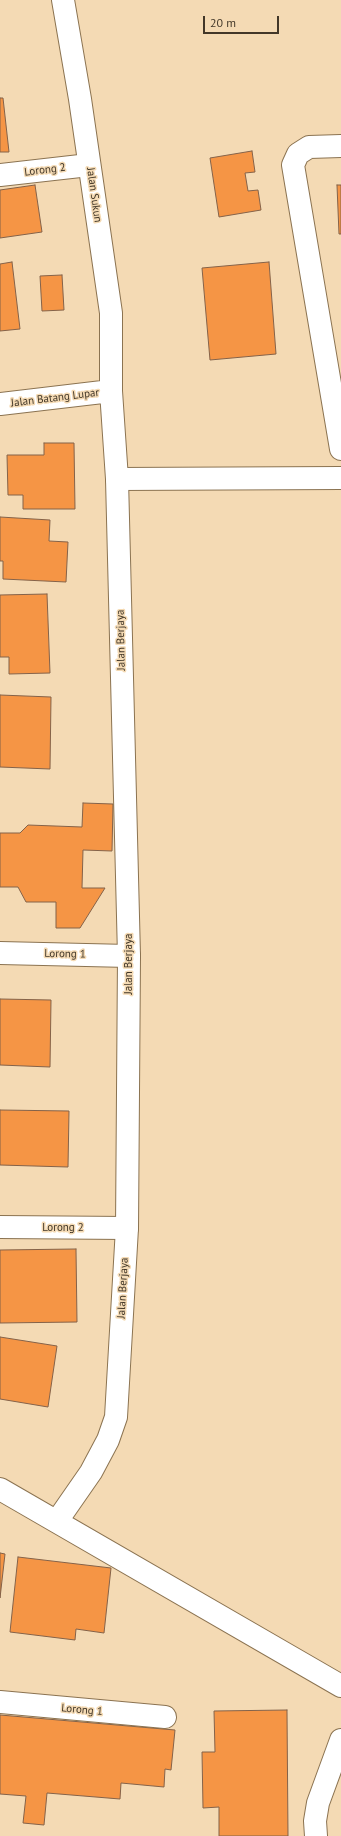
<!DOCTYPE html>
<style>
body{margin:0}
#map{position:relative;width:341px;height:1836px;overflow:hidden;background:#f4dab4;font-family:"PT Sans",sans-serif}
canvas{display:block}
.scale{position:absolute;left:203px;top:16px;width:76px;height:18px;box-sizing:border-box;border:2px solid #423728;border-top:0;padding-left:5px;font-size:12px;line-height:14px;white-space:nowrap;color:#423728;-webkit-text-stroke:3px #f4dab4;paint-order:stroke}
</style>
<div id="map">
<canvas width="341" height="1836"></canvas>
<div class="scale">20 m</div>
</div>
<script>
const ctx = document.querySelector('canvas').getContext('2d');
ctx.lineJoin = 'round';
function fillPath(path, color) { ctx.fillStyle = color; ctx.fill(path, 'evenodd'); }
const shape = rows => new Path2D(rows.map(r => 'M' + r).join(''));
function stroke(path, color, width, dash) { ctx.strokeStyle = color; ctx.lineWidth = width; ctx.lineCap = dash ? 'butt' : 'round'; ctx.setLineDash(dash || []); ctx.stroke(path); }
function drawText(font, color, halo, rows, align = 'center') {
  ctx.font = font + ' "PT Sans",sans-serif'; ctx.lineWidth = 3; ctx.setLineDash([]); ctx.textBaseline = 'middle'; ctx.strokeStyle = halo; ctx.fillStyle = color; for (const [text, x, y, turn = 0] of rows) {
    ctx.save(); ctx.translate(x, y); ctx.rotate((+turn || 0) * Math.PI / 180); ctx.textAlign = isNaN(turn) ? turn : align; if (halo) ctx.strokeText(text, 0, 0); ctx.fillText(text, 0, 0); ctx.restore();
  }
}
const building = shape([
 [0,98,3,98,9,152,0,152,0,98],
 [252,151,255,172,245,173,248,191,258,190,261,210,219,217,210,158,252,151],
 [35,185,42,232,0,238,0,190,35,185],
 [337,185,341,185,341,234,339,234,337,185],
 [12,262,20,329,0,331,0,264,12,262],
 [269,262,276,354,210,360,202,268,269,262],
 [62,275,64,310,42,311,40,276,62,275],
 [44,443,74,443,75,509,23,509,23,495,8,495,7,455,44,455,44,443],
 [0,517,50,520,49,541,68,542,66,582,3,579,3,561,0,561,0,517],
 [47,594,50,673,9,674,9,657,0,657,0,595,47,594],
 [0,695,51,697,50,769,0,767,0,695],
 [83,803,113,804,112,851,83,850,82,888,105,888,80,928,56,928,56,902,26,902,18,887,0,887,0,833,20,833,28,825,82,827,83,803],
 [0,999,51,1000,50,1067,0,1065,0,999],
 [0,1110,69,1111,68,1167,0,1165,0,1110],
 [76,1249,77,1322,0,1323,0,1250,76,1249],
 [0,1337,57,1346,48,1407,0,1399,0,1337],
 [0,1553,5,1554,0,1598,0,1553],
 [18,1557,111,1568,104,1633,76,1629,75,1640,10,1632,18,1557],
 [287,1710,288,1836,219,1836,219,1807,203,1808,202,1752,215,1752,214,1711,287,1710],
 [0,1715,175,1730,171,1770,165,1769,164,1787,121,1783,120,1799,47,1793,44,1825,23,1823,26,1796,0,1794,0,1715]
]);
fillPath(building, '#f59545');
stroke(building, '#846249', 1);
const minor = shape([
 [341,146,309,147,298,154,293,165,341,449],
 [0,175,89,165],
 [117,479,341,478],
 [0,953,129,956],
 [0,1227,127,1228],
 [0,1702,165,1717],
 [316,1836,315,1821,318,1803,341,1740]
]);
const tertiary = shape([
 [0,404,111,391],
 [0,1489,341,1686],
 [57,1521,91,1472,108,1440,116,1417,127,1228,129,956,117,479,111,391,111,313,80,99,63,0]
]);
stroke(minor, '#8b7351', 24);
stroke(tertiary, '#8b7351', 24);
stroke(minor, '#fff', 22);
stroke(tertiary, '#fff', 22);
drawText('11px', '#423728', '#f4dab4', [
 ["Lorong 2",45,170,-7],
 ["Jalan Sukun",94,195,82],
 ["Jalan Batang Lupar",55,398,-7],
 ["Jalan Berjaya",121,640,-91],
 ["Lorong 1",65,954,1],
 ["Jalan Berjaya",129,964,-90],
 ["Lorong 2",63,1228],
 ["Jalan Berjaya",123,1288,-87],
 ["Lorong 1",82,1710,5]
]);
</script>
